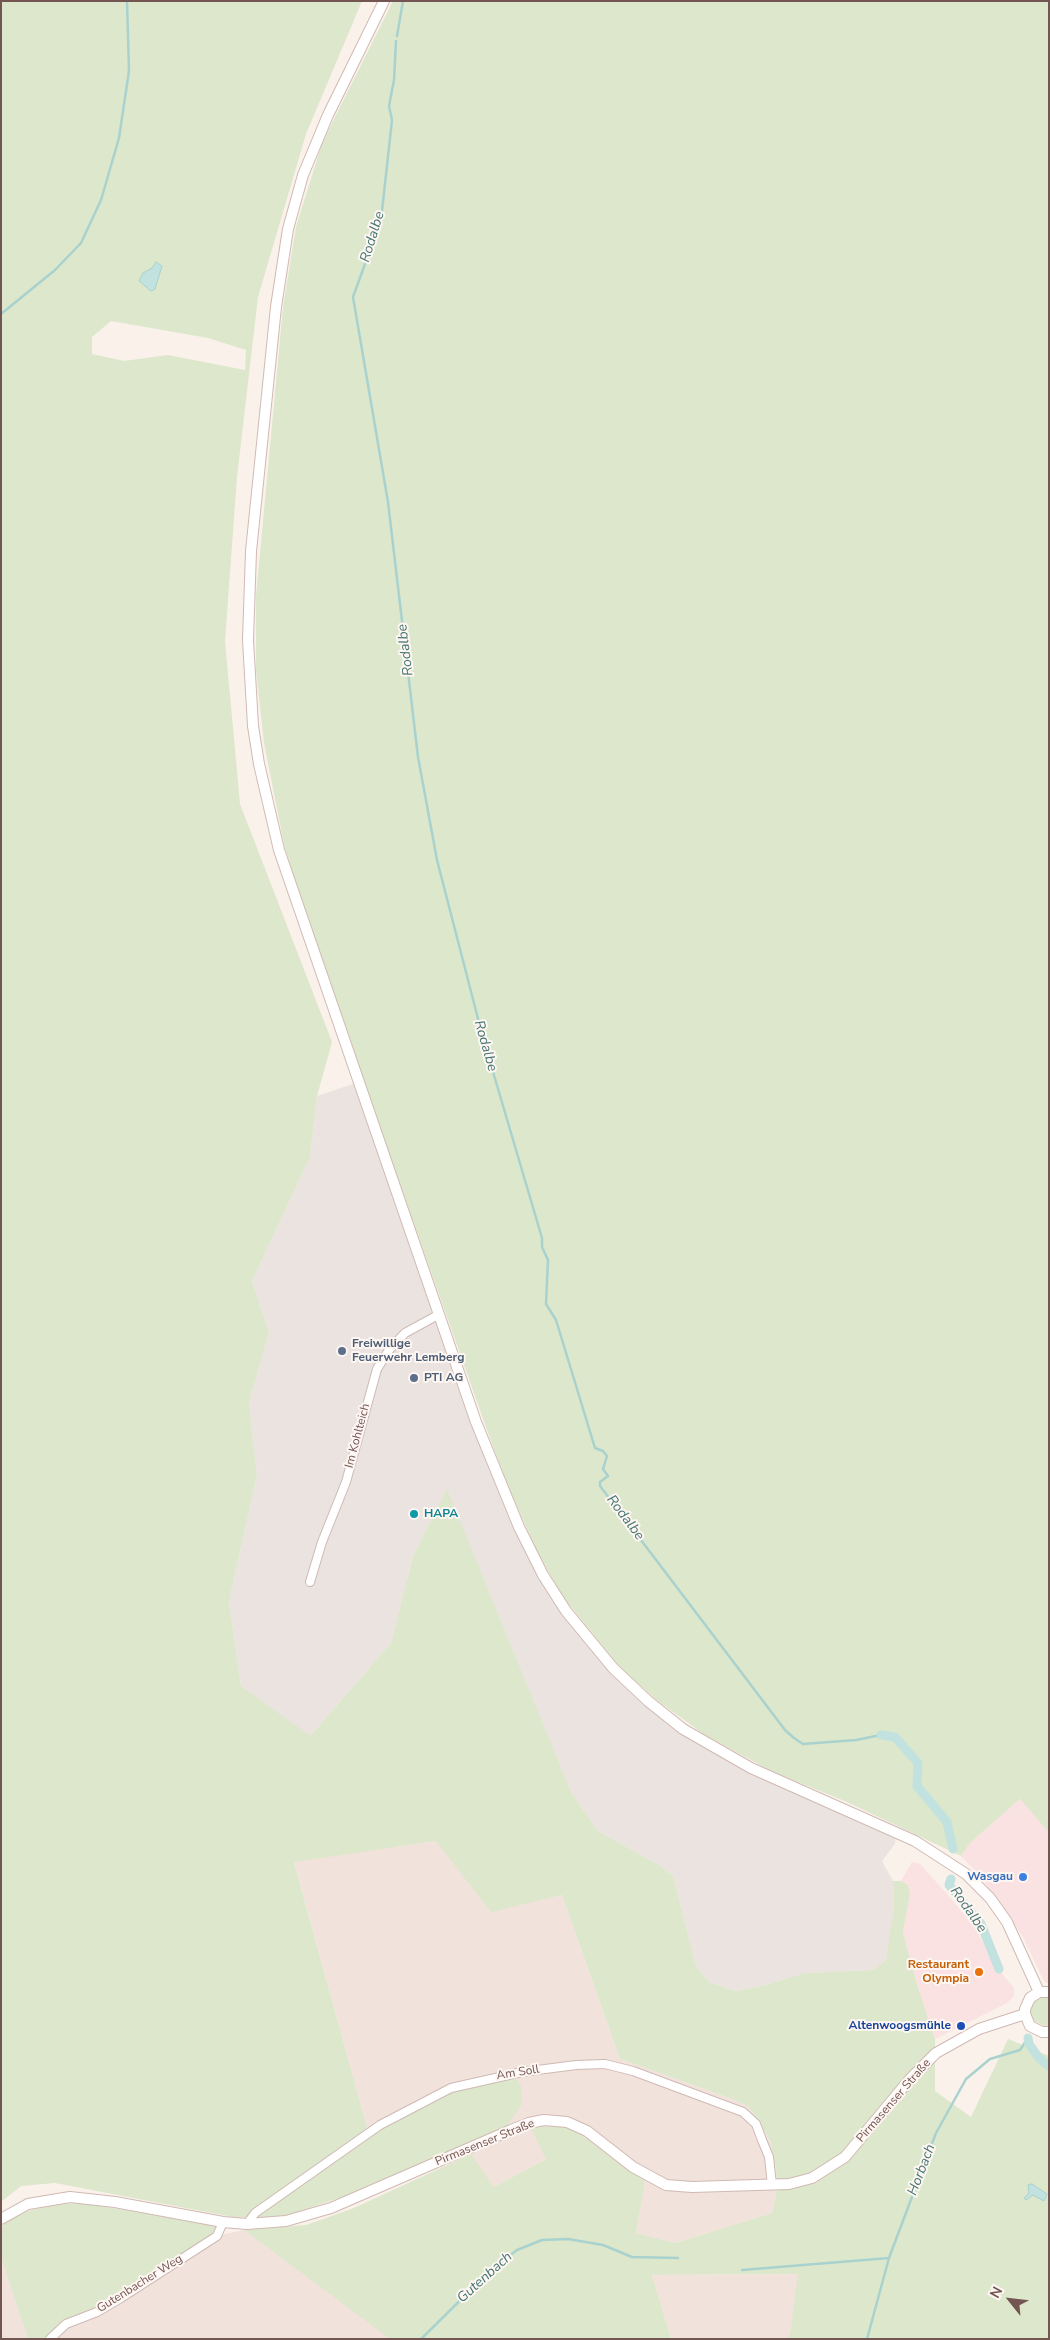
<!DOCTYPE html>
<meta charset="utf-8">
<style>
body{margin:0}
#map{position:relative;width:1050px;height:2340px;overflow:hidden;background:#faf1eb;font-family:"Nunito Sans",sans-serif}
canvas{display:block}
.frame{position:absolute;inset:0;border:2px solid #735551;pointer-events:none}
.north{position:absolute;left:985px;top:2275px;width:50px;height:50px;-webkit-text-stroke:4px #fdf6f2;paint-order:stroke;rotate:299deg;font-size:14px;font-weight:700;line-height:20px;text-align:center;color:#735551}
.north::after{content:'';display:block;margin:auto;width:18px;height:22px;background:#735551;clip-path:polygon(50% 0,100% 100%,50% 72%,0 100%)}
</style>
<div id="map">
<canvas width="1050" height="2340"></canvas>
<div class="frame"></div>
<div class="north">N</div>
</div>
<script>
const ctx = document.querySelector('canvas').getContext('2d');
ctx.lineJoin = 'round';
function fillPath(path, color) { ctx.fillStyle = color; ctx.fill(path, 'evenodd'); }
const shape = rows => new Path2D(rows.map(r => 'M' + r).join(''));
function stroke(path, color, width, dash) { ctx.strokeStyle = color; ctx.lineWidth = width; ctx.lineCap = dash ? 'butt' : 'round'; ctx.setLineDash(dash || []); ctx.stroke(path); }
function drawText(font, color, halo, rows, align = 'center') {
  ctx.font = font + ' "Nunito Sans",sans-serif'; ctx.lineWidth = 4; ctx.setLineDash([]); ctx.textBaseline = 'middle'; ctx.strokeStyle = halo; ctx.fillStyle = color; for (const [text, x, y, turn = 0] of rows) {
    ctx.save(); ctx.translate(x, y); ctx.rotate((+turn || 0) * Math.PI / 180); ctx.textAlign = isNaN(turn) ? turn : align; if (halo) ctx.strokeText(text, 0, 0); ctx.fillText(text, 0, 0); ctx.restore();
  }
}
fillPath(shape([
 [437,1841,491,1911,562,1895,620,2059,735,2100,749,2107,770,2140,776,2168,777,2190,772,2213,675,2243,636,2233,645,2181,625,2168,546,2159,494,2187,464,2145,522,2104,519,2081,369,2135,294,1861],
 [244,2230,391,2339,50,2339,56,2333,217,2236],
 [1,2257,28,2339,1,2339],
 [799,2274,790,2334,787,2339,671,2339,652,2275]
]), '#f1e2db');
fillPath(shape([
 [1020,1799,1049,1833,1049,1984,1044,1981,1023,1937,981,1877,961,1856,970,1843],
 [912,1862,920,1864,954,1902,975,1928,998,1969,1014,1988,1014,1996,1007,2003,935,2039,916,1981,903,1932,910,1894,908,1885,901,1881]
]), '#f9e2e1');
fillPath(shape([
 [359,1082,456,1365,543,1575,613,1668,702,1741,896,1831,895,1844,882,1861,893,1881,894,1905,889,1945,886,1960,873,1970,804,1973,762,1986,735,1991,709,1982,696,1966,673,1876,659,1865,598,1831,571,1792,447,1490,413,1556,391,1643,309,1737,241,1686,229,1602,257,1475,249,1402,269,1333,252,1281,310,1157,317,1096]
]), '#eae3e0');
fillPath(shape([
 [1,1,362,1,306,134,258,297,237,477,225,641,240,804,332,1042,317,1096,310,1157,252,1281,269,1333,249,1402,257,1475,229,1602,241,1686,310,1736,391,1643,413,1556,447,1489,571,1792,598,1831,659,1865,673,1876,696,1966,709,1982,735,1991,762,1986,804,1973,873,1970,886,1960,894,1906,893,1881,901,1881,908,1885,910,1894,903,1932,916,1981,935,2039,935,2091,971,2117,1008,2039,1049,2056,1049,2339,787,2339,790,2334,798,2274,652,2275,671,2339,390,2339,244,2230,306,2225,354,2208,471,2154,494,2187,546,2159,531,2128,555,2126,573,2129,645,2181,636,2233,675,2243,772,2213,777,2190,776,2168,770,2140,749,2107,735,2100,620,2059,562,1895,491,1912,436,1841,294,1862,369,2135,453,2090,480,2083,513,2078,519,2081,521,2087,522,2104,506,2127,342,2197,288,2215,259,2218,233,2217,55,2183,21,2186,1,2202],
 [111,321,208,338,246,350,245,370,168,355,124,361,92,354,92,337],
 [393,1,1049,1,1049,1833,1020,1799,970,1843,961,1856,847,1802,771,1771,705,1735,658,1701,622,1670,563,1597,537,1551,510,1491,492,1444,309,927,284,844,264,743,256,670,256,596,283,307,296,227,322,143],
 [1041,1997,1049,1997,1049,2025,1045,2026,1032,2020,1029,2011,1033,2002],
 [84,2203,216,2226,214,2237,149,2280,66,2324,50,2339,28,2339,1,2257,1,2227,8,2221,31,2210,59,2204]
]), '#dde7cb');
const water = shape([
 [156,262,162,266,155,289,151,291,139,281,143,273,152,268,156,262],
 [1032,2184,1047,2194,1044,2201,1033,2195,1026,2200,1024,2198,1029,2193,1028,2185,1032,2184]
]);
fillPath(water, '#c2e2df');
stroke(water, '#a9d2cf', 1);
stroke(shape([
 [397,36,403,1],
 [396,41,394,80,389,106,392,120,381,220,353,297,388,502,418,757,437,860,483,1038,542,1238,542,1247,548,1260,546,1304,556,1320,595,1448,603,1451,607,1456,603,1469,608,1476,600,1482,600,1486,785,1730,794,1738,803,1744,856,1740,881,1735],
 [1,314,55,270,81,243,101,200,119,138,129,71,127,1],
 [742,2270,889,2258],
 [421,2339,492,2269,517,2250,542,2240,568,2239,603,2245,632,2257,678,2258],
 [867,2339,889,2258,936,2133,966,2079,990,2059,1020,2050,1028,2038]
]), '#a9d2cf', 2.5);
stroke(shape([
 [881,1735,895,1737,918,1763,917,1786,947,1822,953,1849],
 [951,1879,949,1885,981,1924,999,1969],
 [1028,2038,1029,2044,1039,2058,1049,2066]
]), '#c2e2df', 9);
const street = shape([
 [310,1582,322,1542,346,1482,377,1369,389,1350,405,1333,438,1315],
 [247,2224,255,2213,380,2125,451,2088,522,2072,576,2065,605,2064,633,2071,743,2112,756,2124,762,2140,769,2157,772,2185],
 [50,2339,66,2324,97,2312,121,2298,217,2236,223,2222]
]);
const secondary = shape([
 [384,1,328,115,303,175,288,229,276,307,251,551,248,640,253,726,259,764,279,850,476,1422,519,1527,543,1575,566,1611,613,1668,648,1701,683,1729,751,1768,915,1841,966,1874,990,1898,1007,1922,1039,1992],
 [1049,1992,1039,1992,1030,1998,1025,2009,1025,2014,1030,2026,1042,2032,1049,2032],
 [1,2219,28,2204,70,2197,115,2202,223,2222,247,2224,286,2221,331,2208,511,2130,529,2123,544,2120,567,2122,587,2131,633,2167,666,2185,692,2187,789,2184,812,2178,845,2157,910,2079,936,2053,979,2029,1025,2014]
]);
stroke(street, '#cebab5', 10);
stroke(secondary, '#d0b9b3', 12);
stroke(street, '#fff', 8);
stroke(secondary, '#fff', 10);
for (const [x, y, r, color] of [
 [342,1351,5,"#5c6f8a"],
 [414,1378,5,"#5c6f8a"],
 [414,1514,5,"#0f9aa8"],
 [1023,1877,5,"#3f7fe0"],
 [979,1972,5,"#e8710a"],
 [961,2026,5,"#1a4fb4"]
]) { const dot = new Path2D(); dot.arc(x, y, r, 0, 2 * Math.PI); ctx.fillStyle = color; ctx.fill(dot); stroke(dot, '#fdf6f2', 2); }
drawText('bold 12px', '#4e5e75', '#fdf6f2', [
 ["Freiwillige",352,1344],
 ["Feuerwehr Lemberg",352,1358],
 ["PTI AG",424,1378]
], 'left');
drawText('12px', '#735551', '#fdf6f2', [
 ["Im Kohlteich",358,1436,-75],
 ["Am Soll",518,2073,-9],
 ["Pirmasenser Straße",894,2101,-49],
 ["Pirmasenser Straße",485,2143,-22],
 ["Gutenbacher Weg",140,2284,-32]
]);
drawText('bold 12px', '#0d838f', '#fdf6f2', [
 ["HAPA",424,1514]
], 'left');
drawText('bold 12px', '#366cbe', '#fdf6f2', [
 ["Wasgau",1013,1877]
], 'right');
drawText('bold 12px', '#c56008', '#fdf6f2', [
 ["Restaurant",969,1965],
 ["Olympia",969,1979]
], 'right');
drawText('bold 12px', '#164399', '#fdf6f2', [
 ["Altenwoogsmühle",951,2026]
], 'right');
drawText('italic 14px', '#467672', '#fdf6f2', [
 ["Rodalbe",373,237,-73],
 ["Rodalbe",406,650,-97],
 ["Rodalbe",485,1046,74],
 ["Rodalbe",625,1518,53],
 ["Rodalbe",968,1910,55],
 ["Horbach",922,2170,-69],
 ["Gutenbach",485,2278,-42]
]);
</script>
